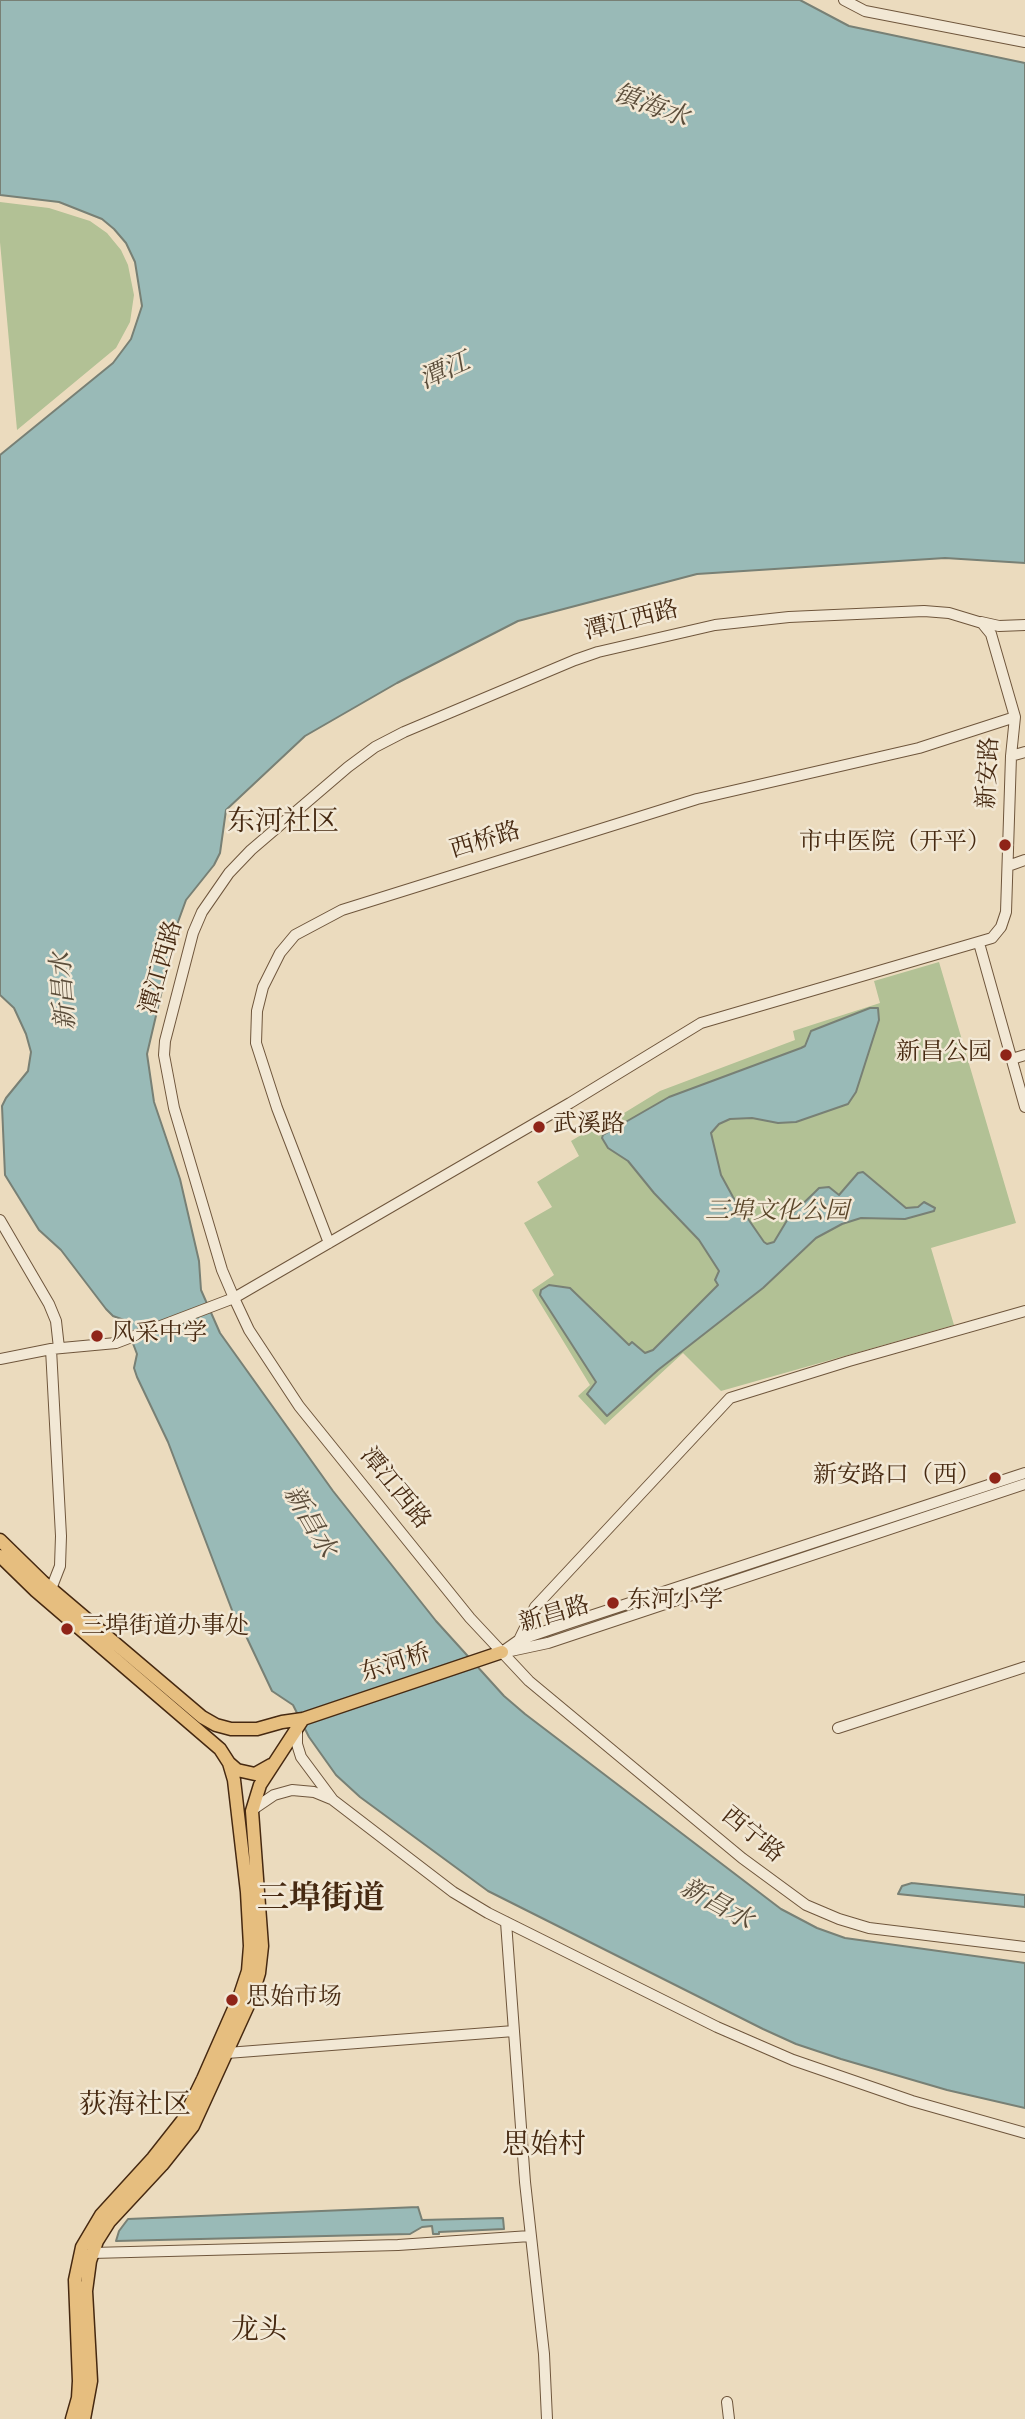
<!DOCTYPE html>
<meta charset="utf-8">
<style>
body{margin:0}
canvas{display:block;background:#ebdbbe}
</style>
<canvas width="1025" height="2419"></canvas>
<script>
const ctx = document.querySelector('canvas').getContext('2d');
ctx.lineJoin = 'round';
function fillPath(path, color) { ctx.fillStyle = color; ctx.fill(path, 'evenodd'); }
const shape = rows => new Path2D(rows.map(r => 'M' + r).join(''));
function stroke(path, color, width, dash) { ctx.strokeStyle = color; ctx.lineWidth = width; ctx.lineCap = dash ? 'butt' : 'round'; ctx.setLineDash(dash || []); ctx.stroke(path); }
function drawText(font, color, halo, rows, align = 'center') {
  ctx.font = font + ' "Sorts Mill Goudy","Noto Serif SC",serif'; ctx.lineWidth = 5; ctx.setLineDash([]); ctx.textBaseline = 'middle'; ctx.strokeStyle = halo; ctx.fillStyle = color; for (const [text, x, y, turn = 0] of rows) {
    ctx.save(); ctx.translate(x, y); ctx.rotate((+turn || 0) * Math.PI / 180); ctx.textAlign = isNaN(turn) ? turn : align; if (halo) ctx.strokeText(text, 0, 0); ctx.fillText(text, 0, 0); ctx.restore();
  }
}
fillPath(shape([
 [0,202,49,208,90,221,107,233,121,250,128,265,134,295,130,322,116,348,17,430,0,242],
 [939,962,1016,1223,931,1248,954,1325,721,1391,683,1353,605,1425,578,1396,590,1385,532,1290,554,1275,524,1223,552,1207,537,1182,579,1156,571,1141,591,1129,593,1132,660,1091,795,1040,793,1031,880,1003,874,981]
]), '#b2c195');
const water = shape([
 [0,0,800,0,849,26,1025,63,1025,563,945,558,697,574,518,621,397,683,305,736,226,810,220,853,214,865,186,900,178,922,147,1054,154,1102,180,1179,199,1261,201,1290,220,1333,333,1491,436,1621,504,1696,525,1714,781,1909,817,1928,845,1938,1025,1963,1025,2108,947,2090,841,2059,796,2044,763,2029,488,1891,360,1797,336,1775,309,1737,293,1705,272,1691,246,1636,235,1618,168,1442,137,1377,134,1368,137,1354,124,1320,113,1316,106,1309,61,1250,39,1230,5,1175,2,1106,6,1098,28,1071,31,1052,26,1034,14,1008,0,995,0,455,113,363,131,339,142,306,135,262,126,243,114,229,102,219,59,202,0,195,0,0],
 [870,1008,878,1008,879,1020,856,1092,848,1104,796,1122,778,1123,752,1118,730,1119,719,1124,711,1133,721,1175,733,1197,764,1242,767,1244,774,1242,789,1217,814,1193,819,1188,829,1187,839,1195,858,1173,863,1172,906,1208,918,1207,924,1202,935,1208,934,1211,905,1219,861,1218,842,1224,816,1238,763,1288,658,1370,607,1416,587,1394,596,1382,540,1295,541,1290,549,1285,570,1288,629,1345,632,1342,645,1353,653,1350,718,1285,715,1280,719,1271,699,1240,654,1193,628,1161,608,1148,602,1138,603,1135,669,1097,801,1048,805,1046,811,1031,870,1008],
 [912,1883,1025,1895,1025,1907,898,1894,902,1886,912,1883],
 [418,2207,422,2220,503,2218,504,2229,439,2232,439,2234,433,2234,432,2226,422,2227,410,2234,116,2241,119,2231,128,2219,418,2207]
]);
fillPath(water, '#99bab7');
stroke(water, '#788075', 2);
const minor = shape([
 [844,0,865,11,1025,42],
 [981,622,999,626,1025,625],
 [1011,756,1025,752],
 [1008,866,1025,860],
 [979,943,1025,1107],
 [1012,1059,1025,1055],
 [0,1220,49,1304,56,1321,59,1348],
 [329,1243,277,1108,256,1043,257,1011,263,987,280,953,295,935,342,910,697,799,919,748,1015,717],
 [51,1349,61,1536,60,1566,51,1589],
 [0,1359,51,1349,116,1343,234,1298,570,1103,701,1023,992,938,1001,927,1006,912,1011,756,1015,717,991,634,982,623,949,613,924,611,789,617,715,625,598,652,575,660,404,732,375,747,348,767,251,850,229,873,202,912,193,933,165,1041,164,1055,174,1108,222,1270,234,1298,249,1330,299,1406,470,1618,529,1681,742,1858,806,1905,839,1919,869,1928,1025,1947],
 [519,1640,535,1607,730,1398,849,1361,1025,1311],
 [502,1652,519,1640,569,1623,1025,1473],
 [506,1652,548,1643,1025,1484],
 [297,1728,297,1744,301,1757,333,1800,453,1892,488,1913,717,2027,793,2060,912,2101,1025,2133],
 [838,1728,1025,1667],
 [252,1810,274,1795,292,1790,314,1792,331,1799],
 [506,1922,525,2182,544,2354,547,2419],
 [227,2053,514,2031],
 [92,2253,398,2245,530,2236],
 [727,2402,729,2419]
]);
const major = shape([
 [0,1540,43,1582,202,1717,216,1725,231,1729,257,1729,282,1722,303,1719,502,1652],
 [0,1556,36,1591,220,1749,229,1763,234,1780,247,1892,250,1946,248,1971,240,1995,203,2079,183,2120,153,2158,101,2215,82,2247,75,2280,79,2381,78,2398,72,2419],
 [229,1763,237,1770,255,1774,271,1765],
 [84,2419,91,2381,86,2291,90,2261,97,2241,109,2222,162,2165,193,2126,251,1999,259,1973,262,1946,252,1811,260,1785,303,1719]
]);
stroke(minor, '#6f563c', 12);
stroke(major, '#462911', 15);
stroke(minor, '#f2e8d5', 10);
stroke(major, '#e6be7f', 12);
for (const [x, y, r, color] of [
 [1005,845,7,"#8f2418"],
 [1006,1055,7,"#8f2418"],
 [539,1127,7,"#8f2418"],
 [97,1336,7,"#8f2418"],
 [995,1478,7,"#8f2418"],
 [613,1603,7,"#8f2418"],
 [67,1629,7,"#8f2418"],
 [232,2000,7,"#8f2418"]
]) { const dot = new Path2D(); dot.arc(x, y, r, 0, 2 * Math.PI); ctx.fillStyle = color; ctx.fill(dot); stroke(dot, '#f2e8d5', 2.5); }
drawText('24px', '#462911', '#f2e8d5', [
 ["潭江西路",632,623,-14],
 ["新安路",991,773,-87],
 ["西桥路",486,843,-17],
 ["潭江西路",164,968,-74],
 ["潭江西路",393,1490,51],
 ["新昌路",555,1617,-16],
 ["东河桥",396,1666,-18],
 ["西宁路",751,1837,39]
]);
drawText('24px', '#462911', '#f2e8d5', [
 ["市中医院（开平）",991,845,"right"],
 ["新昌公园",992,1055,"right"],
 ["武溪路",553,1127],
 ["风采中学",111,1336],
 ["新安路口（西）",981,1478,"right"],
 ["东河小学",627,1603],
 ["三埠街道办事处",81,1629],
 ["思始市场",246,2000]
], 'left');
drawText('italic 24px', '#5c472b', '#f2e8d5', [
 ["三埠文化公园",777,1214]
]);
drawText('italic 26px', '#5b4d3a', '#f2e8d5', [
 ["镇海水",650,109,20],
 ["潭江",446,374,-24],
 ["新昌水",67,991,-94],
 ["新昌水",307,1523,60],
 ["新昌水",715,1907,29]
]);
drawText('28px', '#462911', '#f2e8d5', [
 ["东河社区",283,825],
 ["荻海社区",135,2108],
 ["思始村",544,2148],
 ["龙头",259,2333]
]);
drawText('bold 32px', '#462911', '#f2e8d5', [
 ["三埠街道",321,1903]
]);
</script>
